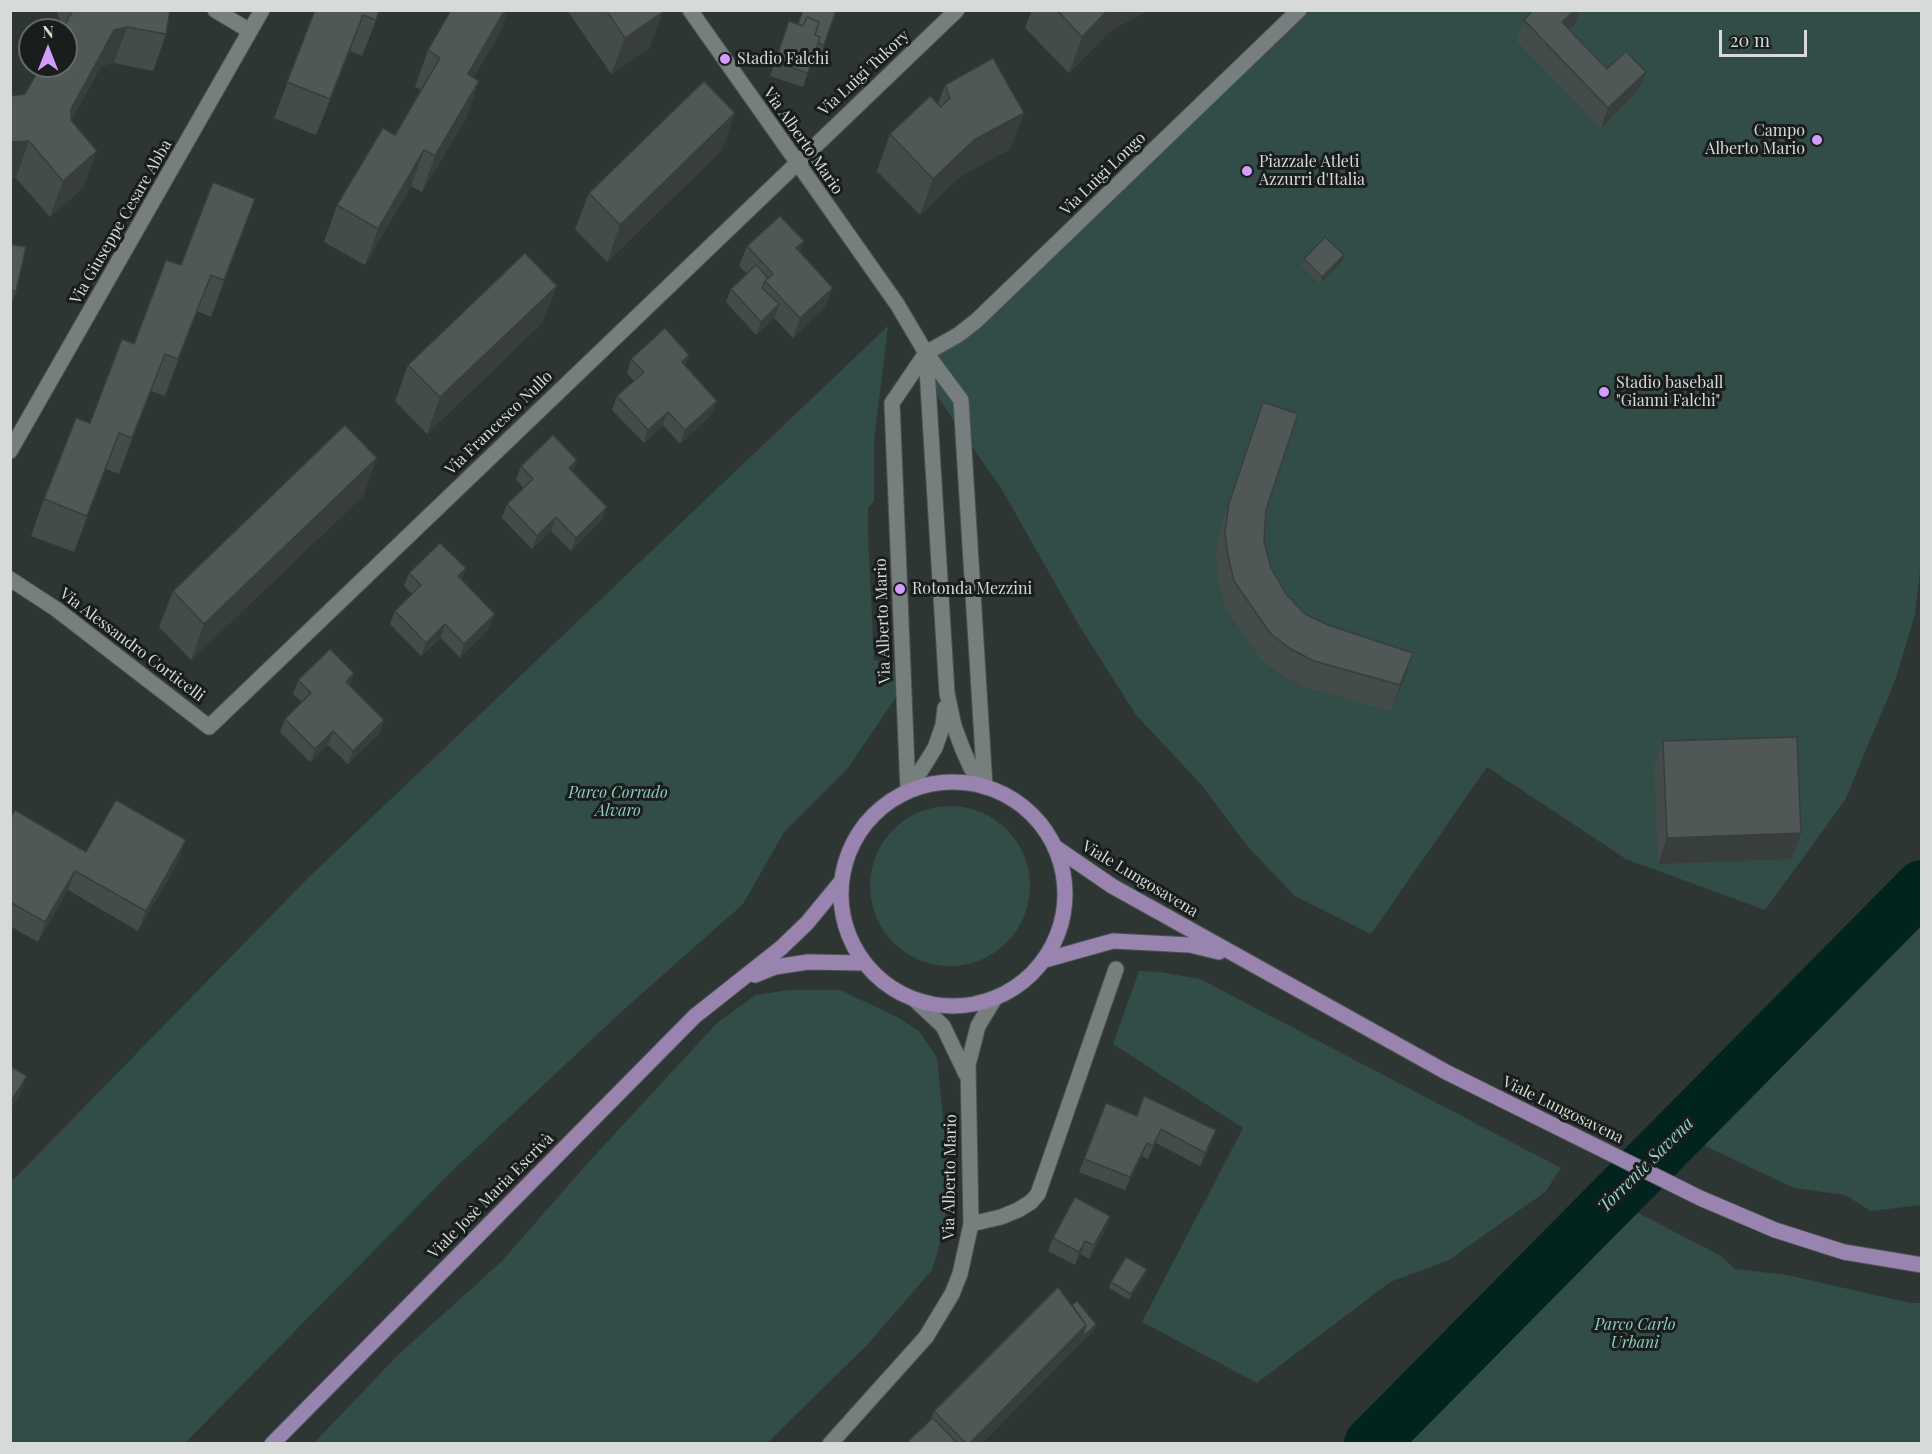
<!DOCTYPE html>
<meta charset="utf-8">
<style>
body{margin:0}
#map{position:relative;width:1932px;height:1454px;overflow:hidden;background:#2e3634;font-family:"Playfair Display",serif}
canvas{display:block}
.frame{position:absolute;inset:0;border:12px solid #d6dbda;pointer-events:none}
.north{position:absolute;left:18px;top:18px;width:60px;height:60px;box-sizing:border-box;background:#191d1c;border:2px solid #656968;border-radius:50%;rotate:0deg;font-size:16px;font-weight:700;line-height:24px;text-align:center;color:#d6dbda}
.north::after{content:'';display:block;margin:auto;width:21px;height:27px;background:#d39cfd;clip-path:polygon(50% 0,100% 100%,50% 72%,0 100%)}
.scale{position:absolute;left:1719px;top:30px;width:88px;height:27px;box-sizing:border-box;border:3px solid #d6dbda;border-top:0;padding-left:8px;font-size:18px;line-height:21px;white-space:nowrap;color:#d6dbda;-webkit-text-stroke:4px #191d1c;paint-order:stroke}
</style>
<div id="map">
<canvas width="1932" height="1454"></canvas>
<div class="frame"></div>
<div class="north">N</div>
<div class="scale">20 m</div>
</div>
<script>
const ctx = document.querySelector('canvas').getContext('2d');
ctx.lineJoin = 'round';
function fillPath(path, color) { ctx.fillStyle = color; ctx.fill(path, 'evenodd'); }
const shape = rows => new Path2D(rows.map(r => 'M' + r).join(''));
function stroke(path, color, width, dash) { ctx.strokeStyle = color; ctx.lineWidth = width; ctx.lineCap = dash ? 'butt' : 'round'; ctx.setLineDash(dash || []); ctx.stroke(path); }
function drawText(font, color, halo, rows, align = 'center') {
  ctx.font = font + ' "Playfair Display",serif'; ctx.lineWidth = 6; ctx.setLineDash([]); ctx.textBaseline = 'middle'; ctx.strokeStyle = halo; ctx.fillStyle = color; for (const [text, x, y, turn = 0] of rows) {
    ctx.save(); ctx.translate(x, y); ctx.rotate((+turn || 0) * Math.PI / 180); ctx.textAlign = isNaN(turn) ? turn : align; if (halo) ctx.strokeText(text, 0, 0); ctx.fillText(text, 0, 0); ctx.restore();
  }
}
fillPath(shape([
 [1288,11,1921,11,1922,552,1915,614,1896,678,1845,800,1765,910,1626,859,1487,767,1371,934,1295,896,1249,848,1199,782,1136,715,1079,625,1001,488,917,367],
 [888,326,874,441,874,501,868,508,868,534,874,660,894,662,896,697,848,768,784,832,743,904,620,1013,453,1170,185,1443,11,1443,11,1182,307,879],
 '870 886a80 80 0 1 1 160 0a80 80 0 1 1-160 0Z',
 [1921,887,1921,1205,1871,1211,1845,1195,1794,1188,1678,1133],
 [1139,971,1159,972,1200,979,1561,1168,1545,1192,1449,1260,1390,1282,1257,1383,1142,1322,1243,1128,1113,1044],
 [789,990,840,990,897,1017,919,1031,937,1058,948,1170,945,1227,932,1270,868,1344,767,1443,314,1443,398,1355,502,1261,586,1165,717,1023,756,995],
 [1615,1201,1721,1256,1735,1269,1787,1275,1910,1303,1921,1303,1921,1443,1371,1443]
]), '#324d48');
stroke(shape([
 [1371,1444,1922,887]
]), '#02241f', 54);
const minor = shape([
 [215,10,250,31],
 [690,10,897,304,926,353,961,400,985,787],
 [926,353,958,335,976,321,1299,10],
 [926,353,947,693,954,726,963,750,971,768,985,787],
 [10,451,262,10],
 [10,579,56,609,209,727,957,10],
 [908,791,892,403,926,353],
 [908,791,935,748,943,725,945,708],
 [915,1000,943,1026,966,1074],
 [971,1224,1001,1217,1018,1210,1031,1202,1038,1194,1116,969],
 [830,1444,926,1337,952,1294,960,1274,971,1224,968,1065,978,1026,995,998]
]);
const major = shape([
 '841 894a112 112 0 1 1 224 0a112 112 0 1 1-224 0Z',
 [1055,847,1112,886,1446,1072,1700,1198,1775,1230,1844,1252,1922,1265],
 [1045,960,1113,941,1190,945,1219,952],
 [755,975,775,967,808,962,863,963],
 [272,1444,695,1016,781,948,807,923,840,883]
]);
stroke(minor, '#4c5351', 17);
stroke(major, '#4c5351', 17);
stroke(minor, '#767f7d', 15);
stroke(major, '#9984af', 15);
fillPath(shape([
 [56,10,170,10,166,34,153,71,114,63,101,66,71,121,84,187,50,217,16,178,63,27],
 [315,10,380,10,362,56,350,51,316,135,274,118],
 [567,10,662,10,663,12,649,48,611,74],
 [803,10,836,10,822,52,816,50,803,87,770,76,789,21,798,24],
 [1032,10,1150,10,1111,30,1069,73,1025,28],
 [1524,20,1575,24,1569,29,1607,69,1638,91,1601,128,1516,40],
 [500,33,473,78,479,81,466,118,422,192,411,186,365,265,324,242,337,205,395,135,421,90,415,87,428,50],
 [945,85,1010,149,961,176,920,215,877,171,890,134,938,104],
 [722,150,607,262,575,229,589,193],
 [255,199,211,317,197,311,165,396,151,391,119,474,106,469,74,552,31,536,44,499,90,423,134,344,181,265],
 [804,241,800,252,825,307,793,338,774,318,756,335,726,302,731,289,747,274,739,266,747,246],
 [10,244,16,292,10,308],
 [1304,259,1342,262,1320,284,1301,265],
 [543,322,427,434,395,401,408,365],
 [689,355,685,366,712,414,680,444,663,425,644,443,612,410,617,396,634,381,627,373,631,359],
 [1263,402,1266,510,1264,541,1271,568,1286,594,1305,614,1328,625,1413,653,1391,711,1304,687,1280,674,1261,659,1225,607,1219,582,1216,558,1220,529],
 [521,466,573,472,602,520,571,551,551,531,532,549,502,518,507,504,524,488,516,480],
 [364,495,191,660,159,627,173,591],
 [409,573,461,579,490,627,460,658,441,638,421,656,390,624,395,611,412,594,404,586],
 [298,680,350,686,384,720,379,734,348,764,328,745,310,762,280,732,285,719,302,702,293,694],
 [1663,741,1791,859,1658,864,1654,767],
 [10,818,86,852,179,860,138,931,68,890,38,942,10,926],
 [1137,1116,1211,1144,1200,1166,1156,1143,1148,1159,1142,1156,1125,1190,1079,1172,1084,1159],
 [1105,1230,1089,1259,1081,1254,1075,1265,1048,1251,1053,1238],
 [1147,1269,1144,1276,1129,1300,1109,1288,1111,1282],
 [1072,1305,1096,1324,1094,1330,982,1443,907,1443,908,1441,931,1419,934,1411]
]), '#444c4a');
fillPath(shape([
 [505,10,508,10,500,33,454,111,468,74],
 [1108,10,1150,10,1111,30,1069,73,1082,37],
 [1575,10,1580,10,1575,24,1555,42,1562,22],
 [663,12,649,48,611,74,625,38],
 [363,15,350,51,316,135,330,99],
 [127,27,114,63,101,66,58,145,71,109,114,30],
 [1646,72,1638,91,1601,128,1608,108],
 [479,81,466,118,422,192,435,156],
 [735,113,722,150,607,262,620,225],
 [1024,113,1010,149,961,176,920,215,933,179,974,140],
 [29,141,16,178,10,178,10,142],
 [424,150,411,186,365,265,378,229],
 [97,151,84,187,50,217,63,181],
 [255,199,242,235,211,317,224,280],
 [804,241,797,261,796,248],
 [1344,255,1342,262,1320,284,1322,277],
 [211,275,197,311,165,396,178,359],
 [557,286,543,322,427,434,440,397],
 [833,288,825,307,793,338,800,318],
 [779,304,774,318,756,335,761,322],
 [165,354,151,391,119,474,132,438],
 [689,355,685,368,682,362],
 [717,401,712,414,680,444,685,430],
 [668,412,663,425,644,443,648,430],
 [119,433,106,469,74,552,87,516],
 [377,458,364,495,191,660,204,624],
 [577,460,572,474,569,468],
 [607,507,602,520,571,551,576,538],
 [556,517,551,531,532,549,537,536],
 [466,568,461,582,458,576],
 [495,614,490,627,460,658,464,644],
 [445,624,441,638,421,656,426,643],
 [1413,653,1404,679,1391,711,1400,685],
 [354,673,350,687,346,682],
 [384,720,379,734,348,764,353,751],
 [333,731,328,745,310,762,315,749],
 [1801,833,1791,859,1658,864,1667,838],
 [186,840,179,860,138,931,146,911],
 [75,871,68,890,38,942,45,922],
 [27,1076,20,1095,10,1111,10,1103],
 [1161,1129,1156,1143,1148,1159,1153,1146],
 [1216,1130,1211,1144,1200,1166,1205,1153],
 [1147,1143,1142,1156,1125,1190,1130,1177],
 [1110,1216,1105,1230,1089,1259,1094,1245],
 [1085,1241,1081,1254,1075,1265,1079,1252],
 [1147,1269,1144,1276,1129,1300,1131,1294],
 [1096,1324,1094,1330,982,1443,970,1443,1086,1325]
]), '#373e3c');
const building = shape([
 [73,10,170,10,166,34,127,27,114,30,71,109,71,120,97,151,63,181,29,141,10,142,10,96,25,94,41,66,66,66,66,30,62,30,73,10],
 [315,10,379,10,376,20,363,15,330,99,287,82,315,10],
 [451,10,505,10,468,74,479,81,435,156,424,150,378,229,337,205,383,128,395,135,440,58,428,50,451,10],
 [606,10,662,10,663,12,625,38,606,10],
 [803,10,836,11,824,45,818,43,820,37,815,35,819,22,807,17,803,26,798,24,803,10],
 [1057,10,1108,10,1082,37,1057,10],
 [1533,10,1575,10,1562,22,1607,69,1626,51,1646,72,1608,108,1524,20,1533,10],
 [807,17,819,22,815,35,820,37,808,73,775,62,789,21,803,26,807,17],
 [993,58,1024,113,974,140,933,179,890,134,930,96,941,107,950,98,945,85,993,58],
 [704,81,735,113,620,225,589,193,704,81],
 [213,182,255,199,224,280,211,275,178,359,165,354,132,438,119,433,87,516,44,499,76,418,90,423,122,339,134,344,166,260,181,265,213,182],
 [780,216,804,241,796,248,833,288,800,318,765,281,773,274,747,246,780,216],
 [1325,237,1344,255,1322,277,1304,259,1325,237],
 [10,244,26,247,16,292,10,290,10,244],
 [525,253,557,286,440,397,408,365,525,253],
 [756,265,768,278,765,281,762,288,779,304,761,322,731,289,756,265],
 [665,328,689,355,682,362,717,401,685,430,668,412,648,430,617,396,644,372,631,359,665,328],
 [1263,402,1298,414,1266,510,1264,541,1271,568,1286,594,1305,614,1328,625,1413,653,1400,685,1314,661,1289,648,1270,633,1234,581,1228,556,1225,532,1229,503,1263,402],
 [345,425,377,458,204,624,173,591,345,425],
 [553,435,577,460,569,468,607,507,576,538,556,517,537,536,507,504,533,479,521,466,553,435],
 [440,543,466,568,458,576,495,614,464,644,445,624,426,643,395,611,421,585,409,573,440,543],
 [330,649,354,673,346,682,384,720,353,751,333,731,315,749,285,719,311,693,298,680,330,649],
 [1797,737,1801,833,1667,838,1663,741,1797,737],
 [116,800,186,840,146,911,75,871,45,922,10,902,10,818,15,810,86,852,116,800],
 [10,1066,27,1076,10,1103,10,1066],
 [1144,1096,1216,1130,1205,1153,1161,1129,1153,1146,1147,1143,1130,1177,1084,1159,1106,1103,1137,1116,1144,1096],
 [1075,1197,1110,1216,1094,1245,1085,1241,1079,1252,1053,1238,1075,1197],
 [1126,1257,1147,1269,1131,1294,1111,1282,1126,1257],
 [1058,1287,1086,1325,970,1443,966,1443,934,1411,1058,1287],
 [1077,1301,1096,1324,1082,1338,1086,1325,1072,1305,1077,1301],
 [933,1418,957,1443,910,1443,908,1441,933,1418]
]);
fillPath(building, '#4f5856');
stroke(building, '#373e3c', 1.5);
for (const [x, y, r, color] of [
 [725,59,6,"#d39cfd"],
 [1817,140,6,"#d39cfd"],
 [1247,171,6,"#d39cfd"],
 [1604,392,6,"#d39cfd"],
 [900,589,6,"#d39cfd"]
]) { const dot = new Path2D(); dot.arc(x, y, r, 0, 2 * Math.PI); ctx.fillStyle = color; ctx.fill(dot); stroke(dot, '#191d1c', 2); }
drawText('16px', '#d6dbda', '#191d1c', [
 ["Stadio Falchi",737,59],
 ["Campo",1805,131,"right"],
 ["Alberto Mario",1805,149,"right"],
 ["Piazzale Atleti",1259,162],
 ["Azzurri d'Italia",1259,180],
 ["Stadio baseball",1616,383],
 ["\"Gianni Falchi\"",1616,401],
 ["Rotonda Mezzini",912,589]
], 'left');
drawText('16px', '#d6dbda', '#191d1c', [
 ["Via Luigi Tukory",864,73,-43],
 ["Via Alberto Mario",803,141,55],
 ["Via Luigi Longo",1103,174,-44],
 ["Via Giuseppe Cesare Abba",121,222,-60],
 ["Via Francesco Nullo",499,423,-44],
 ["Via Alberto Mario",883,621,-92],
 ["Via Alessandro Corticelli",132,645,37],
 ["Viale Lungosavena",1140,879,31],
 ["Viale Lungosavena",1563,1110,26],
 ["Via Alberto Mario",950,1177,-89],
 ["Viale Josè Maria Escrivà",491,1196,-45]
]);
drawText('italic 16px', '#8bcec1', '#191d1c', [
 ["Parco Corrado",618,793],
 ["Alvaro",618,811],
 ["Parco Carlo",1635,1325],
 ["Urbani",1635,1343]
]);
drawText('italic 18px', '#91d5c7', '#191d1c', [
 ["Torrente Savena",1646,1165,-45]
]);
</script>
